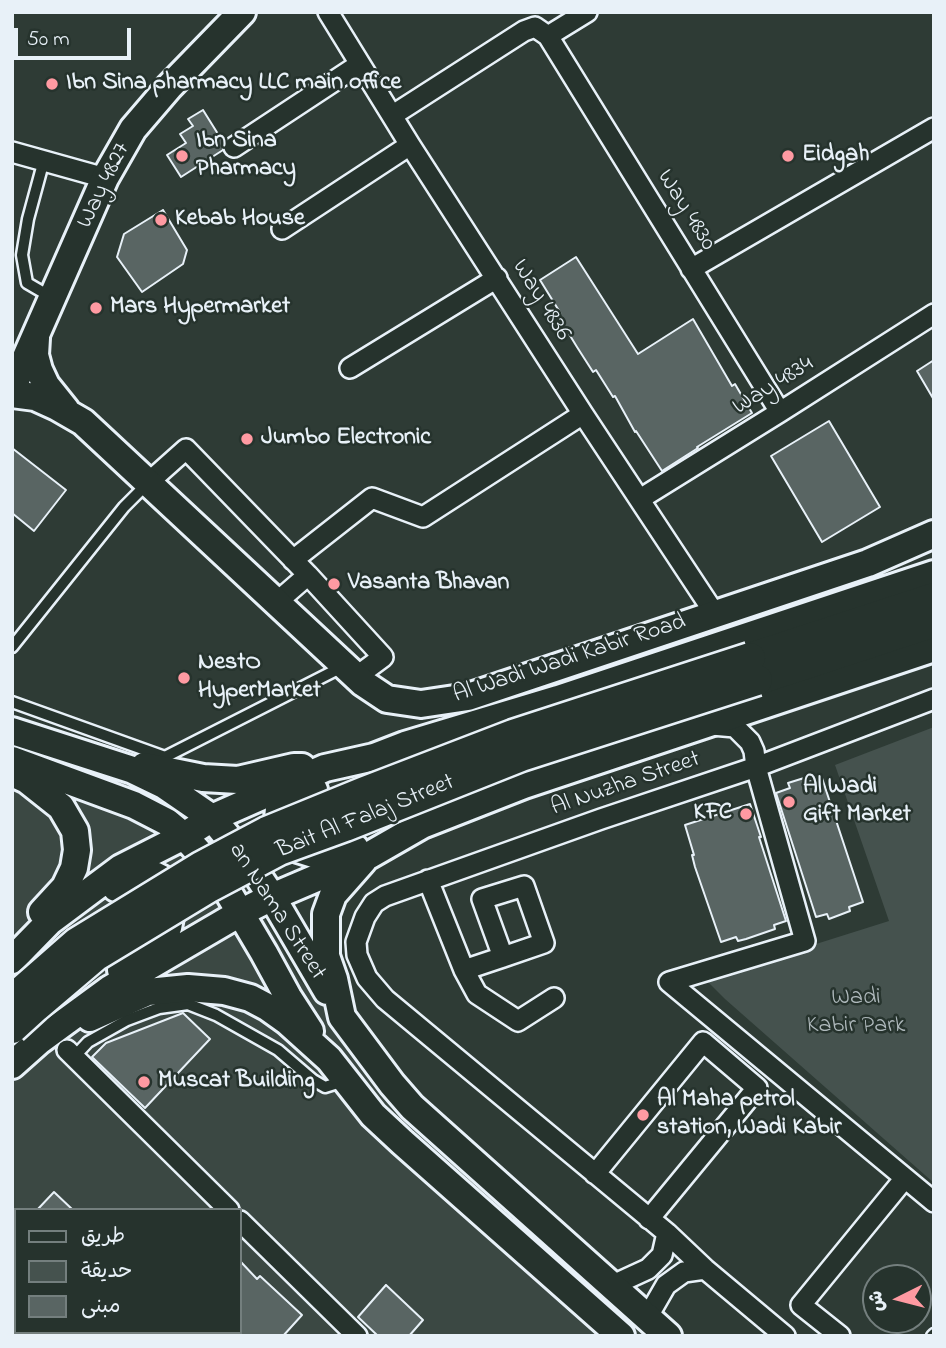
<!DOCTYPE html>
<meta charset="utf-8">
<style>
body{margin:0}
#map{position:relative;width:946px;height:1348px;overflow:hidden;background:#2e3b35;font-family:"Indie Flower","Playpen Sans Arabic",sans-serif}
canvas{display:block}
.frame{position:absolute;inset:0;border:14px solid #e8f1f8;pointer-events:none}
.legend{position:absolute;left:14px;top:1208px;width:228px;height:126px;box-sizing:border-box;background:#26332d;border:2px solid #747f7e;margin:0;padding:9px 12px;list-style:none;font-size:21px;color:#e8f1f8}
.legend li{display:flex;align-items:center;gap:14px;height:35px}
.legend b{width:35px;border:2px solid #747f7e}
.north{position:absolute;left:862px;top:1264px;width:70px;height:70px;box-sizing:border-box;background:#26332d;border:2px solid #747f7e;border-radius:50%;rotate:264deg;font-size:19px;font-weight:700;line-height:28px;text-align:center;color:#e8f1f8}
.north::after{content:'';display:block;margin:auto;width:24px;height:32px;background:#ff9aa2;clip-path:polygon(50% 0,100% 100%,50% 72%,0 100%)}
.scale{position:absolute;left:14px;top:28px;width:117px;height:32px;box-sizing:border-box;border:4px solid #e8f1f8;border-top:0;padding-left:9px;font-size:21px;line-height:24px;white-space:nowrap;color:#e8f1f8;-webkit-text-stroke:5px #26332d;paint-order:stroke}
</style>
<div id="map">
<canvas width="946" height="1348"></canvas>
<div class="frame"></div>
<ul class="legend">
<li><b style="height:9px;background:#26332d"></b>طريق</li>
<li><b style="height:19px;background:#45524e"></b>حديقة</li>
<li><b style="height:19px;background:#596563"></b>مبنى</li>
</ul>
<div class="north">ش</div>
<div class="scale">50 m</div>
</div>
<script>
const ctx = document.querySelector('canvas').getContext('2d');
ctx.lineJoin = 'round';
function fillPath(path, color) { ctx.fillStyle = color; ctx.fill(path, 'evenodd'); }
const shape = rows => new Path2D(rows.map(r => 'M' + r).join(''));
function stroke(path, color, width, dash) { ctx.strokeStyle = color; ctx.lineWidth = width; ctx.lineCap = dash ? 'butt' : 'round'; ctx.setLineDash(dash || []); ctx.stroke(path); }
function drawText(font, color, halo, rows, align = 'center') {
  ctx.font = font + ' "Indie Flower",sans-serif'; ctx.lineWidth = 5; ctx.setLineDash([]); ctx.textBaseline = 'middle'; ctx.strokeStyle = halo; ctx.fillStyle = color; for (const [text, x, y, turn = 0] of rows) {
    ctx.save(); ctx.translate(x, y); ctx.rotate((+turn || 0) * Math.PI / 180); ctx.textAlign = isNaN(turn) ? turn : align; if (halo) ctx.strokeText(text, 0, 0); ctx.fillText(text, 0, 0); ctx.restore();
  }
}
fillPath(shape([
 [12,718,91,772,154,792,243,881,299,979,470,1178,652,1336,12,1336],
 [16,1210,240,1210,240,1332,16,1332]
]), '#3b4843');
fillPath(shape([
 [934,727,934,1183,725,999,705,979,889,921,835,765]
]), '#45524e');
const building = shape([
 [203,110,223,142,223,150,181,177,167,155,186,143,180,134,193,126,188,119,203,110],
 [163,210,187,250,183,264,142,292,117,257,124,234,163,210],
 [576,257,638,354,693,319,732,386,735,384,752,413,697,447,698,448,662,471,636,431,635,432,615,396,613,397,596,370,593,372,577,347,558,316,561,314,540,280,576,257],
 [934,360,934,400,917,371,934,360],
 [829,421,880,507,822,542,771,456,829,421],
 [12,448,66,490,34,531,12,513,12,448],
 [804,778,805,783,822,778,863,902,849,907,850,911,829,919,827,914,816,917,776,793,790,788,788,783,804,778],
 [750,804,761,837,759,837,786,921,774,925,775,929,746,939,738,941,736,937,721,942,695,867,692,855,694,855,685,825,750,804],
 [183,1013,210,1039,145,1108,92,1057,106,1043,183,1013],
 [54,1192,73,1210,37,1210,54,1192],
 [240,1261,257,1279,260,1276,302,1315,283,1336,240,1336,240,1261],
 [386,1285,423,1320,409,1336,378,1336,358,1317,386,1285]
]);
fillPath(building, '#596563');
stroke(building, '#e8f1f8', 2);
const lane = shape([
 [44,160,28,219,22,255,27,283,51,297],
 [12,647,124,507,146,485],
 [12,702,165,757,344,666],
 [74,1057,88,1042,127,1020,159,1008,188,1004,216,1015,278,1050,313,1080,325,1087,344,1081],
 [932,1336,934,1334]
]);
const street = shape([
 [328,12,410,145,583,414,715,614],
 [548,36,587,12],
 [393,115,524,31,535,27,548,36,780,412],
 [234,147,360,64],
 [12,152,105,178],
 [282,229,410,145],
 [691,269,934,128],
 [350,368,497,278],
 [149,482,186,449,308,575,277,602],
 [640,499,780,412,934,314],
 [293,560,372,498,423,517,583,414],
 [308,575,383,657,356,677],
 [712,725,735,727,750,742,754,751,756,767,805,941,669,982,934,1202],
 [428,880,464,970,477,994,518,1021,554,998],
 [464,970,503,957,544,943,524,886,482,899,503,957],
 [67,1050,229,1210],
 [595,1174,703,1042,757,1088,649,1219],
 [240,1221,357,1336],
 [12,1256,16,1260],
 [611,1286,648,1269,662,1255,667,1233],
 [647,1318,666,1285,684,1272,705,1269],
 [92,1332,96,1336],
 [785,1336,705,1269,667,1233,385,999,367,978,357,955,356,942,365,917,374,903,385,896,601,819,756,767,934,699],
 [840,1336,801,1305,905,1178]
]);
const secondary = shape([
 [36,338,35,355,39,370,46,385,66,410],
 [12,389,105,178,133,129,169,87,242,12],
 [12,394,35,397,57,407,83,422,363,683,387,699,421,704,468,697,868,563,934,534],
 [12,731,133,770,164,785,212,818,250,864,272,897,327,991],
 [12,760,134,805,167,822,184,836,215,870,264,953,288,997,310,1031],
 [144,766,203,778,238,780,294,767,302,767],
 [12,773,27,780,61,807,75,831,77,850,74,868,65,887,42,912],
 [314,790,279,809,278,819,285,838,298,849,317,855,335,855,355,848],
 [363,861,333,895,326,914,326,956,334,979,342,1017,392,1084,412,1107,668,1336],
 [116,888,142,874,154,875,162,879,167,889,172,906,168,928,121,970],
 [12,960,50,921,121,868,184,836,212,818,325,768,374,757,405,745,558,699,934,574],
 [90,1018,148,992,188,988,224,991,250,998,267,1007,288,1022,329,1059,373,1115,402,1142,621,1336],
 [12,1065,39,1041,110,989,240,913,272,897,368,856,422,825,524,785,934,648]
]);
const primary = shape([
 [750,658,934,598],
 [757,680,934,622]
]);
stroke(lane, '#e8f1f8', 15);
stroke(street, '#e8f1f8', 24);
stroke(secondary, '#e8f1f8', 32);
stroke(primary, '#e8f1f8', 35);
stroke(lane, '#26332d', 10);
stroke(street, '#26332d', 19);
stroke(secondary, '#26332d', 26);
stroke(primary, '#26332d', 30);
const primaryBridge = shape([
 [12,1000,77,943,201,867,267,832,365,792,513,735,750,658],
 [12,1028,35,1007,95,956,209,887,279,850,345,826,521,756,757,680]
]);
stroke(primaryBridge, '#e8f1f8', 35, []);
stroke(primaryBridge, '#26332d', 30);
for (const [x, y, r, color] of [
 [52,84,7,"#ff9aa2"],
 [182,156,7,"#ff9aa2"],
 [788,156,7,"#ff9aa2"],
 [161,220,7,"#ff9aa2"],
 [96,308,7,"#ff9aa2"],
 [247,439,7,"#ff9aa2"],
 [334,584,7,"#ff9aa2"],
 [184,678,7,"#ff9aa2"],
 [789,802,7,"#ff9aa2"],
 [746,814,7,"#ff9aa2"],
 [144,1082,7,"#ff9aa2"],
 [643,1115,7,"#ff9aa2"]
]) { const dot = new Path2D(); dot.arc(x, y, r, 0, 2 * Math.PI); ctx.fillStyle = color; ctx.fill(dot); stroke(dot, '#26332d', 2.5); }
drawText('bold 24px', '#e8f1f8', '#26332d', [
 ["Ibn Sina pharmacy LLC main office",66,84],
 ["Ibn Sina",196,142],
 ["Pharmacy",196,170],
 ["Eidgah",802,156],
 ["Kebab House",175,220],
 ["Mars Hypermarket",110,308],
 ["Jumbo Electronic",261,439],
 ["Vasanta Bhavan",348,584],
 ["NestO",198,664],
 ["HyperMarket",198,692],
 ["Al Wadi",803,788],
 ["Gift Market",803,816],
 ["KFC",732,814,"right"],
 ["Muscat Building",158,1082],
 ["Al Maha petrol",657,1101],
 ["station, Wadi Kabir",657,1129]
], 'left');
drawText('24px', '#e8f1f8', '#26332d', [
 ["Way 4827",105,186,-64],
 ["Way 4830",685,211,58],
 ["Way 4836",540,301,58],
 ["Way 4834",774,387,-32],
 ["Al Wadi Wadi Kabir Road",570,660,-18],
 ["Al Nuzha Street",626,785,-19],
 ["Bait Al Falaj Street",366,818,-22],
 ["an Nama Street",276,912,57]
]);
drawText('24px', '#afb9bc', '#26332d', [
 ["Wadi",856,999],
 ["Kabir Park",856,1027]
]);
</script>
